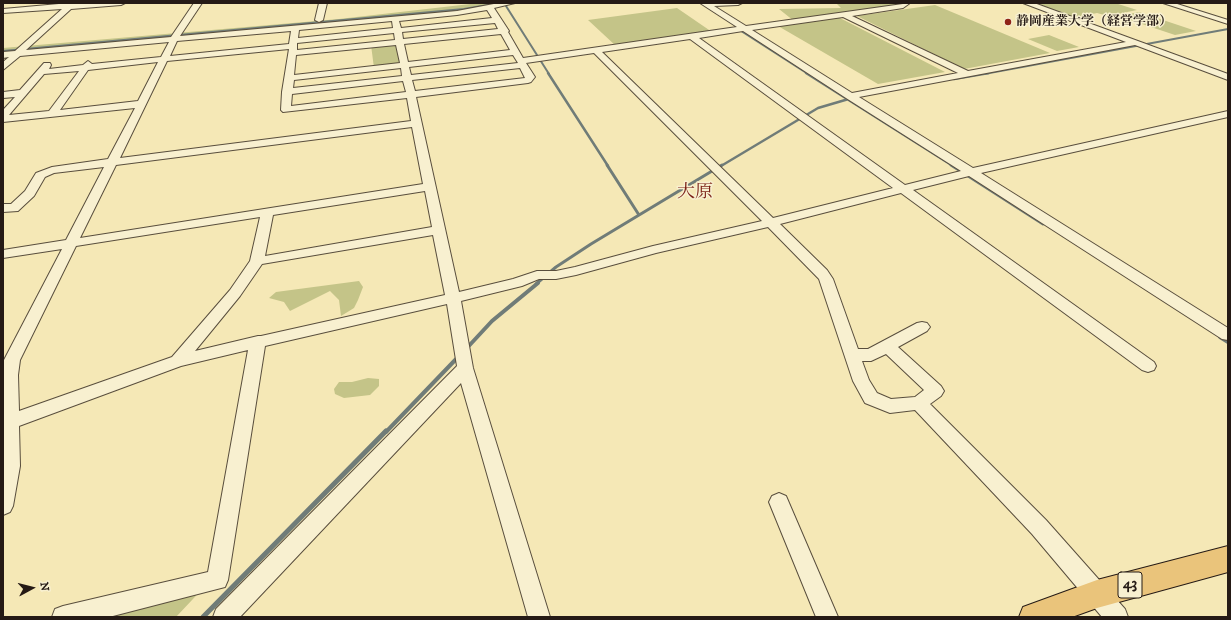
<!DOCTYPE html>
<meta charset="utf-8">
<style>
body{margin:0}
#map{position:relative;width:1231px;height:620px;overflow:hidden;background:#f5e8b6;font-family:"IM FELL DW Pica",serif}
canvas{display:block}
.frame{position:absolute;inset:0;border:4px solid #251a15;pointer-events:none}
.north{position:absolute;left:12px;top:568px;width:40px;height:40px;-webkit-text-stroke:3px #f8f0d0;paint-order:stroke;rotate:83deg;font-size:11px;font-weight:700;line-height:16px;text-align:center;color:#251a15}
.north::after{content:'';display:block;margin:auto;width:14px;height:18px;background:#251a15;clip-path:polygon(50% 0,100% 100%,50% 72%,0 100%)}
</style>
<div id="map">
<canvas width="1231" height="620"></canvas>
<div class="frame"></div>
<div class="north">N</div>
</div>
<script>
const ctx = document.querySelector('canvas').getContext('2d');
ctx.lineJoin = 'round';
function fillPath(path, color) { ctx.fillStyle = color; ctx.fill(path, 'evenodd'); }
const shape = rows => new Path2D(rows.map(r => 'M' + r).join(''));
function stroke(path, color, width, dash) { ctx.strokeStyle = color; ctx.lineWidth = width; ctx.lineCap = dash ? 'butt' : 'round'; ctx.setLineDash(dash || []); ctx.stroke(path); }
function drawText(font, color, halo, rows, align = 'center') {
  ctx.font = font + ' "IM FELL DW Pica","Noto Serif JP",serif'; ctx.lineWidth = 3; ctx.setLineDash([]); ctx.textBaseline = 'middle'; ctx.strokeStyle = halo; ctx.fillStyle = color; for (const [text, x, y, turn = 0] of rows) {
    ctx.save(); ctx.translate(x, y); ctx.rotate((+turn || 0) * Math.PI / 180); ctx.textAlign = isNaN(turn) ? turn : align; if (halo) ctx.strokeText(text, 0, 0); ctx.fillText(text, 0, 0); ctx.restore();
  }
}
fillPath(shape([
 [479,3,509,3,477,10,3,55,3,48,339,19],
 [836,3,901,3,899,6,794,21,779,9,841,8],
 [1036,3,1115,3,1137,10,1108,16,1097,13,1074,18],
 [935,5,1050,53,964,69,857,16],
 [677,8,712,32,616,46,588,20],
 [1139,12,1196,31,1175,35,1118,16],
 [838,17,945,72,878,84,778,26],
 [1049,35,1079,47,1057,51,1028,39],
 [400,41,405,64,374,68,371,45],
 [359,281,363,287,358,300,354,308,341,316,339,300,330,291,290,311,284,302,269,298,276,292],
 [368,378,379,379,379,386,370,395,344,398,335,394,334,389,339,382,352,382],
 [209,582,176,617,73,617]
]), '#c4c488');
stroke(shape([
 [506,6,549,74],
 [738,29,808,74],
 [3,51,464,9,500,3],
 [984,74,1228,29]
]), '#707c78', 2);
stroke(shape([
 [548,73,608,166],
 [806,73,953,166],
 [954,79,989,73],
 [721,166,818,108,852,98]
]), '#707c78', 2.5);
stroke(shape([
 [607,165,639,215],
 [951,165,1043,224],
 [536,284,556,267,591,244,722,165]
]), '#707c78', 3);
stroke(shape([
 [1220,337,1228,342],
 [466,349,492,321,538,283],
 [386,432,459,356]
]), '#707c78', 4);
stroke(shape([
 [203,617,386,431]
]), '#707c78', 5);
const minor = shape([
 [70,3,125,3,121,5,71,9,26,50,171,37,194,3,202,3,180,36,457,11,499,3,515,3,494,8,509,31,508,32,523,58,737,27,700,3,742,3,738,5,714,6,746,26,910,3,903,8,852,16,968,71,1126,42,1023,3,1034,3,1228,74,1228,80,1135,45,859,97,973,168,1228,111,1228,117,981,173,1228,328,1228,340,1222,339,969,176,913,190,1154,362,1156,366,1154,370,1148,372,1142,370,901,193,780,224,827,270,833,279,858,349,868,349,917,323,922,322,927,323,930,327,927,331,898,347,941,386,944,391,941,396,930,404,1046,520,1125,609,1128,617,1102,617,1032,534,915,410,890,413,865,403,853,381,819,279,768,227,656,253,576,275,556,279,539,279,522,286,461,301,473,368,550,617,528,617,461,383,240,617,213,617,216,609,457,366,447,304,265,346,228,580,225,587,109,617,52,617,55,609,63,606,208,572,248,350,181,366,19,426,20,466,13,506,10,512,3,515,4,360,62,249,3,258,3,250,66,240,104,167,54,173,45,177,34,196,18,211,3,212,3,204,11,204,25,191,36,173,52,167,108,159,135,108,3,122,3,110,15,97,3,98,3,92,20,90,44,63,50,63,51,65,49,69,83,65,88,61,92,64,161,57,169,42,20,56,3,70,3,62,9,57,3,58,3,52,15,51,62,9,3,13,3,9,70,3],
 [487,10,492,18,401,28,399,21,457,15,487,10],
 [843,17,958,73,852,93,752,30,843,17],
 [392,21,393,28,298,38,299,30,392,21],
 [495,23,498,29,403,39,402,32,495,23],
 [291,31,289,44,170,56,177,41,291,31],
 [743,31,846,98,961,171,905,185,699,38,743,31],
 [394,33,395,40,297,50,297,43,394,33],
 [501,34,510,50,408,62,404,44,501,34],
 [690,39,893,188,773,218,602,52,690,39],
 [396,45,400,63,294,75,296,55,396,45],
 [289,49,282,92,281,110,283,112,407,98,411,121,120,158,167,61,289,49],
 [594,53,762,221,653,246,575,267,556,271,537,271,513,279,459,292,416,97,528,83,531,82,535,77,526,63,594,53],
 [513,55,518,63,411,75,409,67,513,55],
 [158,62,138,101,60,110,88,70,158,62],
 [401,68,402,76,293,88,294,80,401,68],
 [520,68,525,78,415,91,412,80,520,68],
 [79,71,49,111,9,115,44,74,79,71],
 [403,81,406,92,291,106,292,94,403,81],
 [412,127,423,184,80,238,116,165,412,127],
 [425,191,432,227,265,256,273,215,425,191],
 [260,217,250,261,230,290,172,357,19,411,18,375,20,360,76,246,260,217],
 [433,235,445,295,261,336,258,336,195,351,240,296,262,264,433,235],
 [886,354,924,390,915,397,891,399,877,393,869,380,862,361,871,361,886,354],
 [319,3,327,3,323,20,319,22,315,20,319,3],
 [1163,3,1174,3,1228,20,1228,24,1163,3],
 [779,493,786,496,838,617,816,617,769,502,772,496,779,493]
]);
const major = shape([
 [1228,546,1228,572,1097,608,1072,617,1019,617,1023,607,1097,580,1228,546]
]);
stroke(minor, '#594e3d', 2);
stroke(major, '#251a15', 2);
fillPath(minor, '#f8f0d0');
fillPath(major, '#eac47b');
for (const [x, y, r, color] of [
 [1008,22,4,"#8f2418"]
]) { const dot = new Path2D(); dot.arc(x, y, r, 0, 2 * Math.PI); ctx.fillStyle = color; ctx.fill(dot); stroke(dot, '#f8f0d0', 1.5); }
drawText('bold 13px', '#251a15', '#f8f0d0', [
 ["静岡産業大学（経営学部）",1016,22]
], 'left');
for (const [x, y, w] of [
 [1130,585,24]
]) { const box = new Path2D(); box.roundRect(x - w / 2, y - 13, w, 26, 3); ctx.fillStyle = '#f8f0d0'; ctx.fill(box); stroke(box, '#251a15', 1); }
drawText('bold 15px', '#251a15', null, [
 ["43",1130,585]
]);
drawText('18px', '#7a1f14', '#f8f0d0', [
 ["大原",695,193]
]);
</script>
